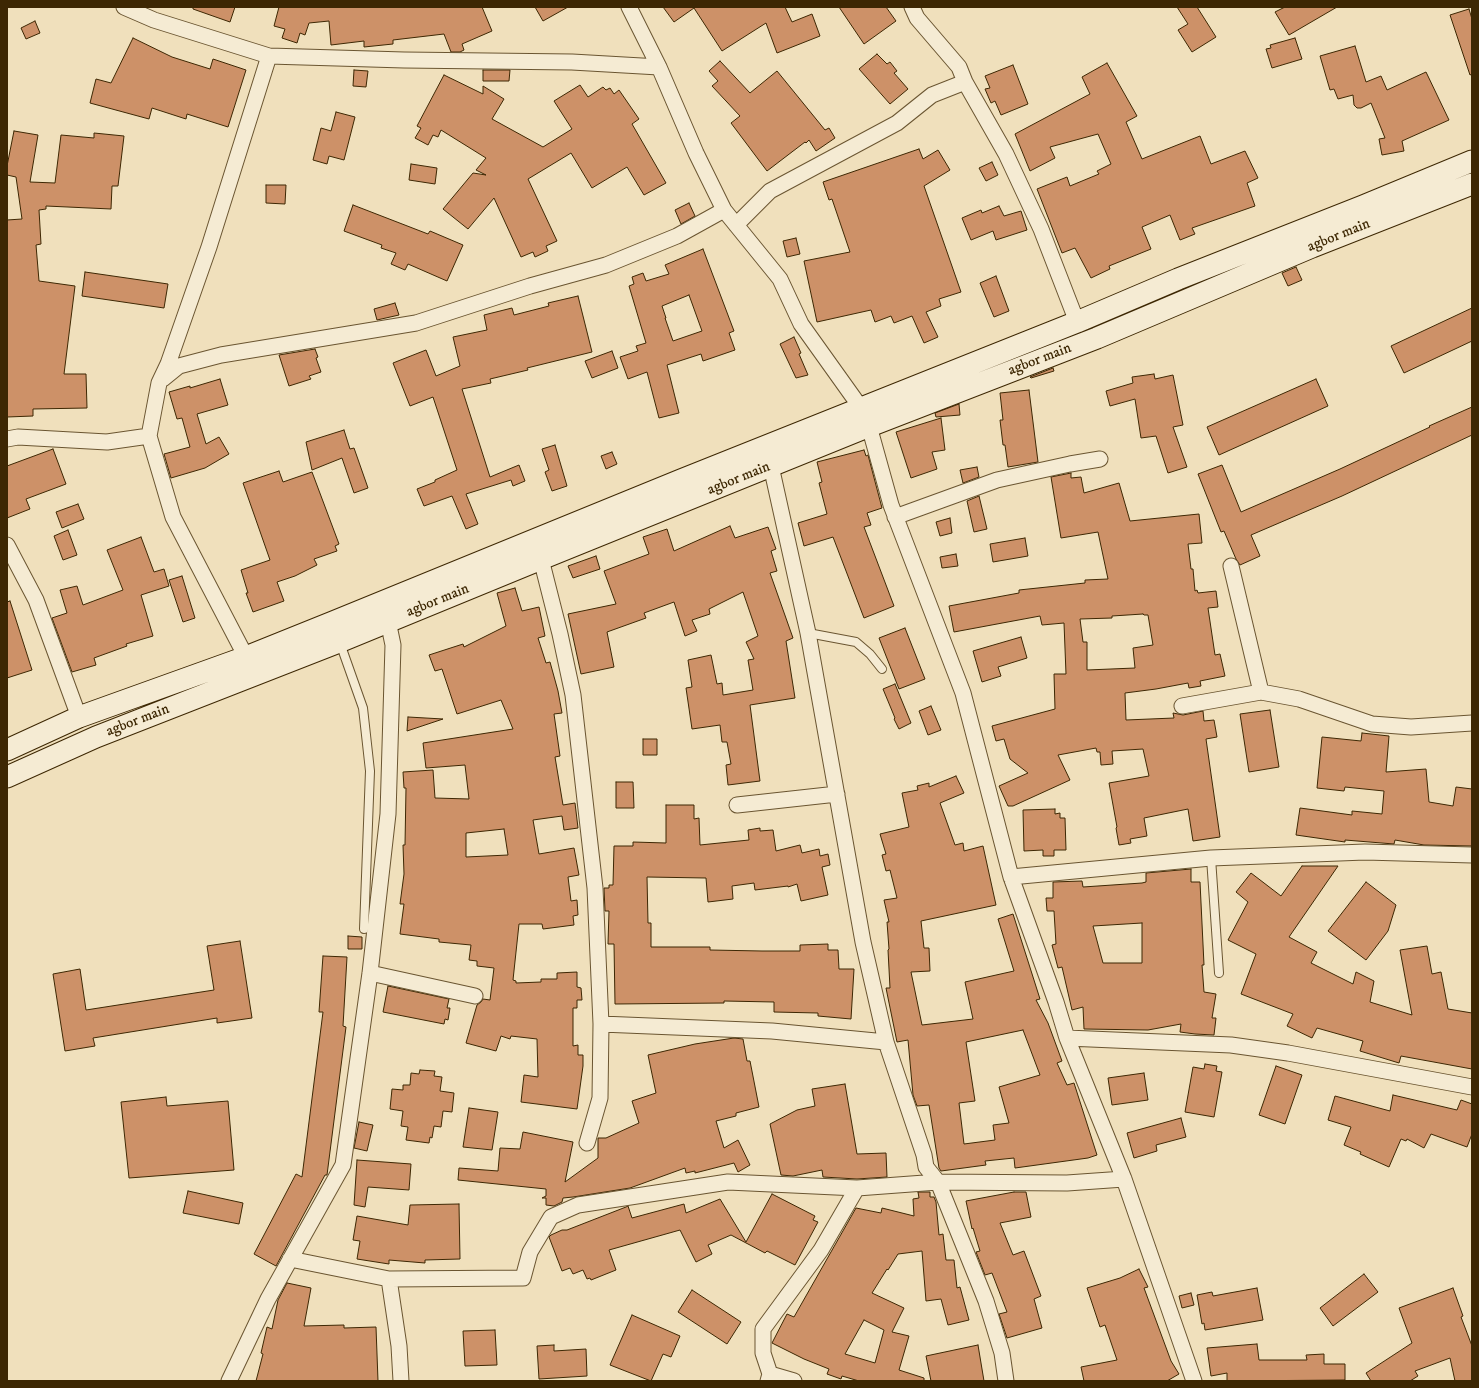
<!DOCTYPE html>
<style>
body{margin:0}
#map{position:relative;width:1479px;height:1388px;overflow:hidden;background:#f0e0bc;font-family:"IM FELL DW Pica",serif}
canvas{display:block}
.frame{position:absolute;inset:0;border:8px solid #3d2703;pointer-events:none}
</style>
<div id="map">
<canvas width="1479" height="1388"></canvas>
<div class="frame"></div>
</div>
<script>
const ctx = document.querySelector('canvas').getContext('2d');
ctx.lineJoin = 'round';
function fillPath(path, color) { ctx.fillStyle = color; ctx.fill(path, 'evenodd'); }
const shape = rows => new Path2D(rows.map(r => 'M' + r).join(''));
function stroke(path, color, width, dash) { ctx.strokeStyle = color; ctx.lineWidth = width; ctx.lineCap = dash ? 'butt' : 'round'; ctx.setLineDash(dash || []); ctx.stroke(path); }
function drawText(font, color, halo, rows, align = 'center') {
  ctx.font = font + ' "IM FELL DW Pica",serif'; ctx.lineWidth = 4; ctx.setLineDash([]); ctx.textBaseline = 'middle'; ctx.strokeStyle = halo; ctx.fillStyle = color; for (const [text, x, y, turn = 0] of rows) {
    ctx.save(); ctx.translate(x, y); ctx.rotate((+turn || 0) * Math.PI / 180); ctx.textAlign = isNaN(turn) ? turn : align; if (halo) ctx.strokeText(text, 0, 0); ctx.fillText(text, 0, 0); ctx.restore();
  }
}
const building = shape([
 [193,7,235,7,230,22,193,9,193,7],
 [279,7,482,7,492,31,462,44,464,50,460,52,451,52,444,34,393,40,393,44,364,47,364,41,331,45,329,21,309,23,305,35,300,33,297,43,282,38,285,29,274,26,279,7],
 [535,7,568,7,543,21,535,7],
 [663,7,785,7,792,22,812,14,820,36,777,53,766,23,722,51,694,8,674,22,663,7],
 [839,7,886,7,896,21,864,44,839,7],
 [1177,7,1197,7,1216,37,1192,52,1178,30,1188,24,1177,7],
 [1285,7,1337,7,1289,35,1275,12,1285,7],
 [1469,9,1472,19,1472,74,1470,75,1450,15,1469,9],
 [35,21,40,33,26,39,21,28,35,21],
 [133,38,172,57,210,69,213,59,246,70,228,127,187,114,186,119,152,108,149,119,90,103,96,79,111,83,133,38],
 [1295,38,1302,59,1272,68,1266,49,1271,48,1270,45,1295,38],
 [1355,46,1366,82,1381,76,1387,90,1426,72,1449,120,1402,141,1404,151,1382,155,1379,139,1385,138,1371,103,1361,108,1357,108,1354,105,1353,95,1338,99,1334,89,1330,90,1320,56,1355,46],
 [877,54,887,64,890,62,897,71,894,73,908,89,890,104,859,69,877,54],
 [720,61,750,93,777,71,825,130,829,128,835,138,816,151,809,140,806,143,805,142,767,171,731,123,740,116,712,86,718,81,709,71,720,61],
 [1107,63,1137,116,1126,122,1142,159,1200,136,1211,164,1245,151,1258,178,1247,183,1255,206,1192,228,1195,234,1180,240,1170,215,1142,227,1151,249,1109,266,1110,269,1091,278,1075,248,1062,253,1037,189,1067,177,1070,186,1099,174,1097,171,1111,164,1098,134,1050,147,1055,158,1030,171,1015,134,1090,94,1082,77,1107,63],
 [1013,65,1028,104,1001,115,995,101,991,103,985,89,990,88,985,76,1013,65],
 [354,70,368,71,366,87,353,86,354,70],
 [483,70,510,70,509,81,483,81,483,70],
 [444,75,483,94,483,86,504,99,492,119,543,147,572,129,554,101,580,85,588,97,603,87,606,90,610,88,614,94,619,90,639,119,632,124,666,183,644,195,627,167,592,188,571,153,528,179,557,241,546,246,548,251,535,257,533,252,521,257,494,198,468,229,443,209,473,173,486,175,476,170,486,158,441,130,438,137,433,135,428,145,415,138,421,128,417,126,444,75],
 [336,112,355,117,344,160,329,156,327,164,313,160,321,128,331,131,336,112],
 [14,131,38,135,30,182,55,183,61,135,94,138,94,133,124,136,118,186,112,186,111,209,46,206,46,209,39,210,41,244,36,245,39,281,75,286,64,374,86,374,87,408,33,409,33,416,7,417,7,220,22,219,16,177,7,175,7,166,14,131],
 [919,149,923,159,938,150,950,170,924,186,961,292,939,299,941,306,926,312,938,337,924,343,912,316,894,323,891,316,875,322,871,310,817,322,804,261,850,252,832,199,829,200,823,182,919,149],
 [992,162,998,175,986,181,979,168,992,162],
 [411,164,437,168,435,184,409,180,411,164],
 [266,185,286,185,285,204,266,203,266,185],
 [689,203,695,216,681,224,675,210,689,203],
 [353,205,428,234,430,231,463,245,447,281,408,264,405,270,391,264,396,253,381,248,382,245,344,231,353,205],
 [999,206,1004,216,1021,211,1027,230,996,240,993,231,971,240,962,218,981,210,982,213,999,206],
 [796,238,800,254,787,257,783,241,796,238],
 [703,249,734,331,729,333,735,350,703,361,701,354,667,365,679,413,659,418,647,372,628,379,620,357,638,351,636,346,646,343,629,286,634,284,632,277,643,273,646,281,669,274,665,265,703,249],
 [689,295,702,331,673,341,665,318,666,318,662,306,689,295],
 [1296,267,1302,280,1288,286,1282,273,1296,267],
 [85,272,168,284,164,308,82,296,85,272],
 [996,276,1009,311,994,317,980,283,996,276],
 [578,296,592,352,527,368,528,370,490,379,491,383,462,389,490,477,519,465,525,481,513,486,511,480,466,494,478,524,466,529,452,496,424,506,417,489,435,482,435,480,457,470,433,397,410,406,393,363,426,350,436,376,460,366,453,337,487,330,484,315,512,308,514,315,549,306,548,303,578,296],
 [395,303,399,315,377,320,374,309,395,303],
 [1472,308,1472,341,1404,373,1391,346,1472,308],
 [794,337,801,353,799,354,808,375,796,378,780,344,794,337],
 [315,349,318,357,316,358,321,372,309,376,311,379,289,386,279,355,315,349],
 [612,351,618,368,592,378,585,361,612,351],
 [1053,368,1054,371,1031,378,1030,377,1053,368],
 [1154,374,1155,379,1173,375,1183,425,1173,427,1187,467,1168,473,1156,436,1141,438,1135,399,1110,406,1106,391,1133,383,1132,377,1154,374],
 [220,379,228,405,197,414,206,444,219,437,229,454,205,468,171,478,164,454,190,447,182,418,177,419,169,392,190,386,190,388,220,379],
 [1316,379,1328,406,1219,455,1207,427,1316,379],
 [1029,390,1038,462,1008,467,1005,445,1003,445,1000,420,1003,420,1000,393,1029,390],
 [959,404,960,415,936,417,935,413,959,404],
 [1472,407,1472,435,1342,496,1251,535,1260,556,1240,565,1236,559,1224,531,1221,532,1198,474,1222,465,1241,512,1340,469,1430,427,1429,426,1472,407],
 [941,418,945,450,932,452,937,469,911,478,896,432,941,418],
 [344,430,350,449,354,448,368,488,354,493,342,458,312,470,306,442,344,430],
 [555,445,567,486,552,491,545,472,549,470,542,449,555,445],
 [53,449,66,484,26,499,30,509,7,518,7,466,53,449],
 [864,450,866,456,868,455,882,508,867,513,871,525,864,527,894,606,864,618,833,537,804,546,798,523,827,514,819,483,822,482,817,462,864,450],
 [612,452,617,464,606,469,601,456,612,452],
 [977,467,979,477,963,483,960,470,977,467],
 [279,471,283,482,312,472,339,544,335,546,337,551,314,559,317,565,295,576,277,582,284,601,253,612,246,593,248,593,241,570,270,560,243,483,279,471],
 [1071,473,1071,478,1081,477,1084,493,1119,483,1130,521,1199,514,1202,543,1188,544,1191,569,1193,569,1195,591,1197,590,1198,593,1216,591,1218,607,1208,608,1215,655,1220,654,1225,676,1200,681,1201,686,1189,688,1188,683,1156,689,1125,693,1126,720,1174,718,1173,713,1183,715,1203,711,1204,721,1214,720,1217,737,1206,739,1220,837,1193,841,1188,809,1144,818,1147,836,1130,839,1131,843,1119,845,1116,828,1117,827,1109,783,1149,776,1143,749,1112,751,1113,764,1101,765,1100,752,1097,752,1096,748,1058,755,1070,780,1013,806,1008,806,999,786,1028,773,1010,759,1004,739,996,741,992,726,1055,709,1054,674,1066,674,1064,623,1042,625,1040,616,954,632,949,606,1019,593,1019,590,1085,583,1085,580,1108,579,1098,532,1061,538,1051,477,1071,473],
 [1143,614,1144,615,1148,615,1153,645,1133,648,1135,668,1087,670,1087,642,1083,642,1080,619,1112,618,1112,616,1143,614],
 [979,496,987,529,974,532,967,501,979,496],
 [78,504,84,519,62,528,56,512,78,504],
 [950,518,952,533,940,536,936,522,950,518],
 [730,526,735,538,768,527,776,549,771,551,777,571,770,573,793,638,786,641,795,698,750,705,760,781,728,785,726,765,731,764,727,742,722,742,720,725,692,729,686,688,692,687,688,660,711,655,717,684,722,683,723,695,753,690,748,660,754,659,746,642,758,636,743,592,709,609,710,614,692,620,697,631,685,636,674,602,644,613,646,618,607,632,614,667,581,674,568,614,616,604,604,571,649,554,643,537,667,529,674,551,730,526],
 [68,530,77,555,63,560,54,536,68,530],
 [141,537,154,572,164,569,169,586,141,595,153,636,126,644,127,646,94,658,96,665,72,672,52,618,67,613,60,590,77,586,83,605,123,590,107,550,141,537],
 [1025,538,1028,556,993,562,990,544,1025,538],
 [956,554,958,566,942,568,940,557,956,554],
 [596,556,600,569,573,578,568,566,596,556],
 [182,576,195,618,183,622,169,580,182,576],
 [515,588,522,611,539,607,545,636,538,638,546,663,550,662,558,691,562,713,554,714,560,756,555,757,563,805,575,803,578,828,564,830,562,816,533,820,539,854,574,848,579,875,568,877,571,901,577,900,578,915,573,916,574,925,543,929,542,924,519,924,513,980,516,981,516,983,541,982,541,979,557,979,557,973,577,972,577,987,581,988,582,1000,577,1000,577,1008,573,1008,573,1046,578,1045,578,1055,583,1055,583,1066,577,1109,521,1102,524,1075,538,1077,537,1039,511,1036,510,1039,501,1036,496,1051,466,1043,477,1005,481,1002,483,999,490,1000,494,968,477,966,477,961,469,960,471,945,439,942,439,939,400,934,404,904,400,904,404,874,403,845,405,845,406,788,404,788,403,772,433,770,435,798,469,799,465,765,426,768,423,743,513,729,501,700,457,714,442,669,435,671,429,655,463,644,464,647,506,626,497,593,515,588],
 [504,829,508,855,466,857,466,833,504,829],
 [10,601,32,670,7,678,7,602,10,601],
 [905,628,925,679,899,689,879,638,905,628],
 [1021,637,1027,658,998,667,1001,676,982,682,973,651,1021,637],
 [895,684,911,723,899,729,894,719,895,718,883,689,895,684],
 [931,706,941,730,928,735,919,711,931,706],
 [1270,710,1279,767,1249,772,1240,714,1270,710],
 [408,717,443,719,407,731,408,717],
 [1362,733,1389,736,1386,772,1426,769,1429,802,1453,806,1456,787,1472,789,1472,846,1424,845,1395,840,1394,844,1345,840,1345,842,1296,835,1300,808,1352,815,1352,811,1382,814,1384,791,1345,787,1344,791,1317,788,1322,737,1361,741,1362,733],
 [643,739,657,739,657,755,643,755,643,739],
 [956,776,964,793,940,803,955,845,963,843,964,851,983,846,996,905,921,921,924,948,929,948,930,971,911,972,922,1025,973,1019,965,982,1014,971,998,919,1013,914,1040,999,1036,1000,1048,1023,1062,1061,1057,1063,1067,1085,1074,1083,1097,1155,1088,1158,1015,1168,1014,1158,985,1161,986,1165,941,1171,939,1168,929,1105,917,1106,913,1095,908,1040,897,1042,886,988,890,988,888,950,889,949,887,922,889,922,884,900,897,898,890,870,886,871,882,855,886,854,880,834,909,827,902,793,918,790,917,786,929,783,929,787,956,776],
 [1023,1030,1040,1075,999,1087,1009,1123,993,1125,995,1140,964,1144,959,1103,975,1101,966,1042,1023,1030],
 [616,782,633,782,634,808,616,808,616,782],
 [666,805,694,805,694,819,699,818,700,845,749,840,748,830,760,828,760,831,773,830,776,851,800,845,802,853,819,849,820,856,828,854,830,865,822,867,828,895,801,901,797,884,788,887,788,886,755,890,754,883,732,886,733,899,708,902,706,878,647,877,648,923,651,923,651,947,710,947,710,950,762,951,800,951,800,945,828,944,828,950,838,950,839,969,854,969,851,1019,818,1016,818,1013,774,1012,774,1002,724,1001,724,1003,615,1004,614,944,608,944,609,911,605,911,604,888,609,888,609,885,613,885,614,846,633,846,633,842,666,843,666,805],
 [1055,809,1055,814,1060,813,1060,818,1065,818,1066,850,1054,850,1054,856,1043,856,1043,850,1024,851,1023,810,1055,809],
 [1302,866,1338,866,1289,937,1317,952,1311,963,1353,984,1356,972,1374,981,1370,1002,1412,1015,1400,950,1427,946,1432,974,1441,972,1448,1009,1472,1013,1472,1069,1401,1056,1399,1063,1360,1051,1363,1041,1317,1028,1312,1038,1287,1026,1293,1014,1241,994,1256,954,1228,940,1248,902,1236,892,1251,873,1281,896,1302,866],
 [1191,869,1191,882,1200,882,1204,965,1202,965,1204,992,1216,994,1212,1018,1216,1018,1214,1035,1195,1034,1180,1032,1181,1024,1148,1030,1084,1029,1083,1007,1072,1010,1062,967,1058,968,1052,945,1056,944,1054,911,1047,911,1046,898,1053,898,1053,882,1082,881,1083,887,1142,883,1146,882,1146,873,1191,869],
 [1142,923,1142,963,1103,963,1093,926,1142,923],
 [1366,882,1396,905,1388,931,1366,960,1328,931,1366,882],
 [348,936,362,937,362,949,348,949,348,936],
 [240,941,252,1018,217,1023,217,1018,93,1038,95,1046,65,1051,53,974,80,969,86,1010,214,990,207,946,240,941],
 [323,956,347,957,343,1026,346,1027,327,1175,325,1175,276,1266,254,1254,296,1174,302,1177,323,1012,319,1012,323,956],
 [388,986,449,999,447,1008,450,1008,448,1020,445,1019,444,1024,383,1012,388,986],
 [734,1038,743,1039,747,1061,750,1061,759,1107,736,1113,736,1116,716,1121,724,1148,738,1140,750,1165,738,1172,734,1163,695,1173,695,1171,686,1173,685,1168,630,1188,573,1197,563,1198,562,1202,554,1206,546,1205,546,1198,542,1198,546,1196,546,1189,458,1180,459,1168,498,1171,500,1148,520,1149,523,1132,573,1142,565,1182,598,1158,598,1138,606,1138,639,1123,632,1101,656,1093,648,1055,695,1044,734,1038],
 [1205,1064,1217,1066,1216,1071,1222,1072,1214,1117,1185,1112,1193,1067,1204,1069,1205,1064],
 [1276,1066,1302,1075,1285,1124,1259,1115,1276,1066],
 [420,1070,435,1071,434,1076,442,1077,440,1091,454,1093,452,1112,443,1111,441,1127,434,1126,432,1138,430,1137,429,1143,406,1140,408,1127,401,1126,403,1111,390,1109,392,1089,403,1090,403,1085,410,1085,411,1073,419,1074,420,1070],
 [1144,1073,1148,1100,1112,1105,1108,1078,1144,1073],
 [845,1084,857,1154,886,1153,887,1177,857,1179,823,1177,822,1170,793,1176,781,1175,770,1124,797,1110,815,1106,812,1089,845,1084],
 [1393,1095,1457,1110,1461,1100,1472,1104,1472,1134,1467,1147,1431,1134,1424,1148,1407,1139,1406,1141,1401,1139,1389,1167,1360,1154,1361,1152,1344,1145,1351,1127,1328,1120,1335,1096,1390,1111,1393,1095],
 [166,1097,167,1106,228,1101,234,1170,129,1178,121,1102,166,1097],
 [469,1108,498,1112,492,1150,463,1147,469,1108],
 [1181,1118,1186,1137,1156,1145,1157,1151,1134,1158,1127,1133,1181,1118],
 [359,1122,373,1125,367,1151,354,1148,359,1122],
 [357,1160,411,1164,409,1190,368,1187,365,1207,354,1205,357,1160],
 [188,1191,243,1203,239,1224,183,1213,188,1191],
 [918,1192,930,1192,930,1197,934,1197,936,1202,939,1235,943,1234,946,1260,954,1260,957,1288,960,1287,969,1320,948,1325,941,1299,926,1301,922,1251,898,1254,888,1270,887,1269,872,1293,904,1308,892,1332,909,1336,899,1370,924,1378,924,1381,859,1381,842,1376,841,1379,827,1374,829,1369,804,1359,772,1343,787,1314,794,1317,856,1208,881,1213,882,1208,914,1216,913,1199,919,1198,918,1192],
 [864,1320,884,1330,875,1363,845,1354,864,1320],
 [1014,1192,1026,1192,1031,1217,1000,1223,1013,1255,1024,1251,1041,1296,1034,1299,1042,1328,1007,1338,999,1314,1007,1312,992,1273,985,1275,976,1252,980,1251,973,1228,972,1229,966,1201,1014,1192],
 [772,1194,815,1216,813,1220,818,1222,795,1265,767,1251,765,1253,731,1235,708,1245,712,1254,696,1262,680,1230,609,1250,616,1270,591,1280,590,1278,587,1279,583,1270,573,1274,570,1268,562,1271,549,1237,551,1235,562,1230,567,1230,626,1207,628,1206,632,1218,684,1204,686,1213,720,1199,746,1242,772,1194],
 [459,1204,460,1259,425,1260,425,1263,389,1260,389,1264,357,1259,360,1241,353,1240,357,1216,408,1225,410,1205,459,1204],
 [1139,1269,1148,1287,1144,1288,1171,1361,1179,1374,1167,1381,1084,1381,1081,1367,1117,1360,1105,1325,1100,1327,1087,1288,1120,1278,1139,1269],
 [1364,1274,1378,1292,1333,1326,1320,1308,1364,1274],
 [287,1283,311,1288,304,1326,344,1325,344,1328,376,1327,378,1381,256,1381,263,1354,261,1353,267,1327,272,1329,278,1300,287,1283],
 [1257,1288,1263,1320,1205,1330,1204,1323,1202,1324,1197,1295,1212,1292,1213,1296,1257,1288],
 [1453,1288,1463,1316,1461,1317,1472,1346,1472,1381,1455,1381,1450,1358,1415,1371,1418,1376,1410,1381,1371,1381,1366,1373,1412,1343,1399,1308,1453,1288],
 [692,1290,741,1322,727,1344,678,1312,692,1290],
 [1191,1293,1194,1305,1182,1308,1179,1296,1191,1293],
 [632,1315,680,1336,671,1357,663,1354,651,1381,610,1365,632,1315],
 [495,1330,497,1365,465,1366,463,1331,495,1330],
 [1257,1344,1259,1360,1307,1360,1306,1355,1324,1354,1324,1364,1345,1364,1345,1380,1227,1381,1227,1373,1211,1376,1207,1348,1257,1344],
 [554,1345,554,1351,586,1349,587,1376,539,1379,537,1346,554,1345],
 [978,1345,984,1381,931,1381,926,1356,978,1345]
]);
fillPath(building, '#cd9168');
stroke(building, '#3d2703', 1);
const service = shape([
 [808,633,856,642,870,654,882,669],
 [340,643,363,708,370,771,364,929],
 [1211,858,1219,973]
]);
const minor = shape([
 [124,7,154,20,269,56,404,60,572,62,659,67],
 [629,7,659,67,696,153,724,210,780,279,801,324,861,408],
 [912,7,917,18,959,67,965,82,1006,154,1041,229,1077,322],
 [736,225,770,191,897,123,932,95,965,82],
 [163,379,179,366,221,355,416,323,530,286,606,265,677,236,724,210],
 [869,426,891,505,963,693,1011,877,1056,1002,1067,1038,1124,1179,1194,1381],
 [7,439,18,437,107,442,149,436],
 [771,466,808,633,863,942,886,1042,924,1155,926,1167,938,1182,986,1301,1002,1353,1006,1381],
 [895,517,997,480,1070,464,1100,459],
 [7,545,36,600,79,717],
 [541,559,560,634,573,695,595,888,601,1024,600,1098,587,1143],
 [1231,566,1261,692],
 [246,657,173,517,149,436,159,383,168,364,209,247,269,56],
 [1182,706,1261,692,1299,699,1372,724,1411,727,1472,723],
 [737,805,837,794],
 [1011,877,1211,858,1365,852,1472,855],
 [370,973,475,996],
 [601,1024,772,1031,886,1042],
 [1067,1038,1231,1045,1288,1053,1472,1087],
 [290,1259,389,1279,523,1278,530,1252,551,1217,578,1205,728,1182,857,1188,938,1182,1067,1183,1124,1179],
 [389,1279,399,1346,401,1381],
 [770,1374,794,1381],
 [229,1381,268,1299,343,1165,370,973,388,814,393,645,388,621],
 [768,1381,770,1374,763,1353,763,1329,821,1250,857,1188]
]);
const secondary = shape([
 [7,750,79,717,246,657,333,622,681,480,1077,322,1178,279,1363,206,1472,161],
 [7,777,96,737,339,642,541,559,862,429,1097,338,1312,247,1472,184]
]);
stroke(service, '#6a5531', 10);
stroke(minor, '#6a5531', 17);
stroke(secondary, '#3d2703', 23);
stroke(service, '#f5ebd3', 8);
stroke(minor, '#f5ebd3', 15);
stroke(secondary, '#f5ebd3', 21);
drawText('15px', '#3d2703', '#f5ebd3', [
 ["agbor main",1339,236,-22],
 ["agbor main",1040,360,-21],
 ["agbor main",739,479,-22],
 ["agbor main",438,601,-22],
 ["agbor main",138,721,-21]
]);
</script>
